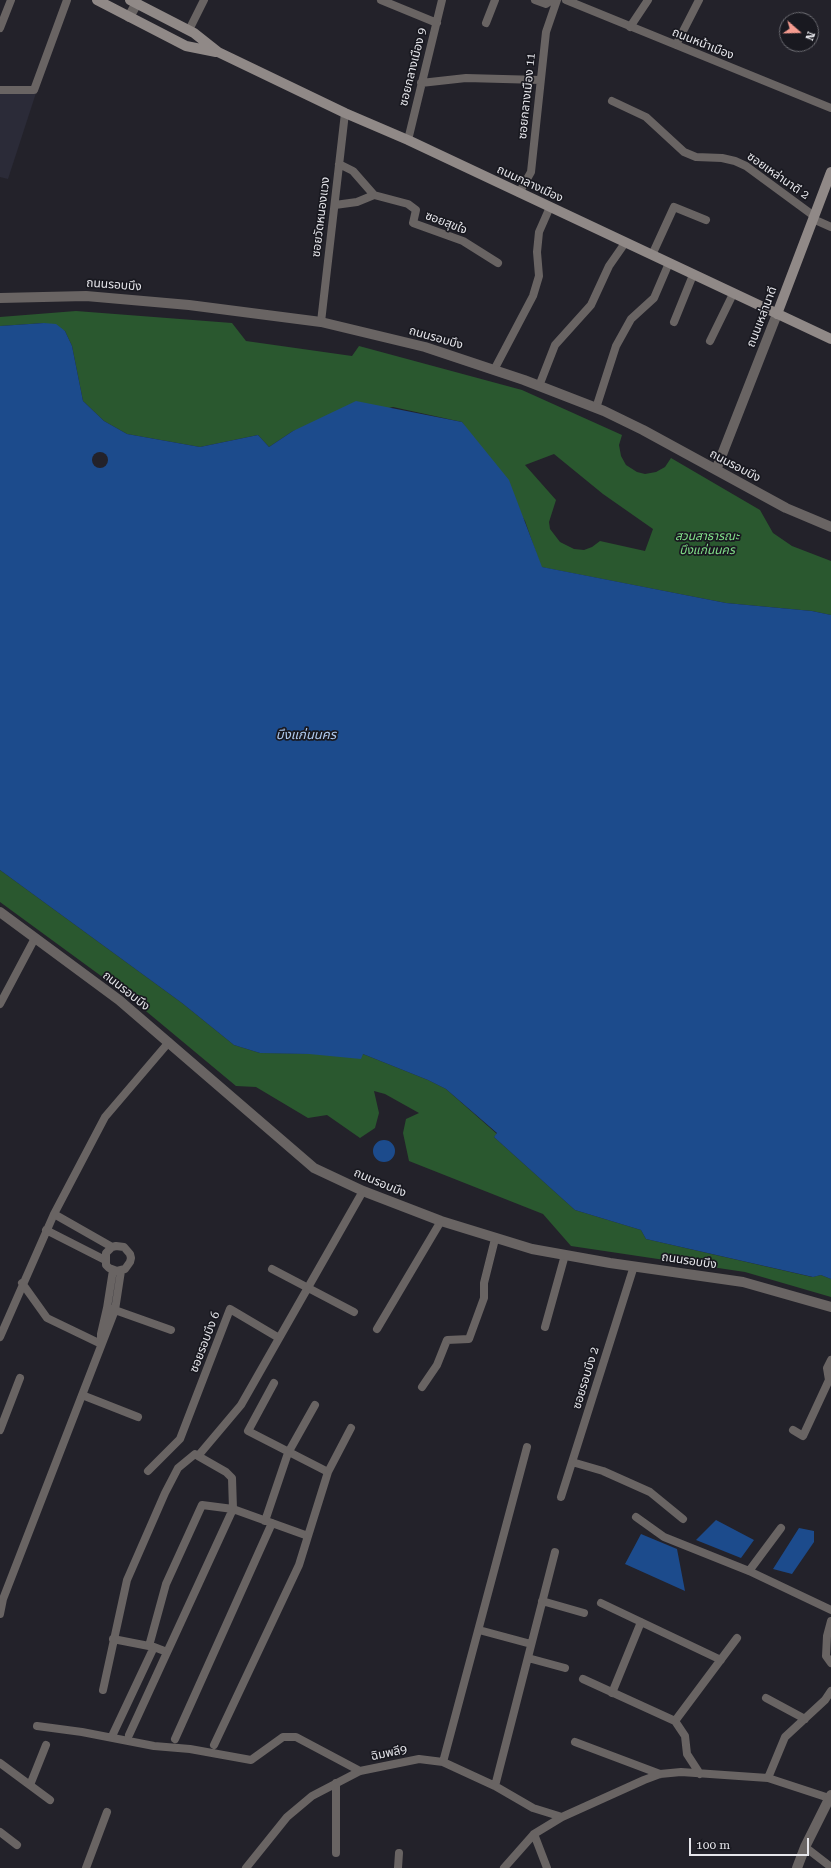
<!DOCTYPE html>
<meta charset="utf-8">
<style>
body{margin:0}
#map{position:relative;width:831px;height:1868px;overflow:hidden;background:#23222a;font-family:"Roboto Serif",serif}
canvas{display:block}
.north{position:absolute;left:779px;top:12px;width:40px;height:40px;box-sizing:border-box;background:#191920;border:1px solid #6b6b71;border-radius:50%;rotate:110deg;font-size:11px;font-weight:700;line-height:16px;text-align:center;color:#e6e6eb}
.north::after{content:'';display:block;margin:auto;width:14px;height:18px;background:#f59c90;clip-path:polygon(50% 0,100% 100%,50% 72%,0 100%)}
.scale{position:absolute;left:689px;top:1838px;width:120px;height:18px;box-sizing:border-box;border:2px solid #e6e6eb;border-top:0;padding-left:5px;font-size:12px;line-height:14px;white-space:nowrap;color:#e6e6eb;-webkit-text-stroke:3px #191920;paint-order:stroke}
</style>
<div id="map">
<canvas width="831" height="1868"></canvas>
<div class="north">N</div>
<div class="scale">100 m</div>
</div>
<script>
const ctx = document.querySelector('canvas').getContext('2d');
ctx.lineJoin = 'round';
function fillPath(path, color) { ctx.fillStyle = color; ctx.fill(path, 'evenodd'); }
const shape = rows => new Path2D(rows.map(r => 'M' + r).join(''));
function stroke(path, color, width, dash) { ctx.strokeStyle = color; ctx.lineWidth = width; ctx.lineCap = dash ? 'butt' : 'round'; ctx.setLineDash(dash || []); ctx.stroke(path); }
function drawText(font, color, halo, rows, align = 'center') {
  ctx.font = font + ' "Roboto Serif","Noto Sans Thai",serif'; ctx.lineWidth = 3.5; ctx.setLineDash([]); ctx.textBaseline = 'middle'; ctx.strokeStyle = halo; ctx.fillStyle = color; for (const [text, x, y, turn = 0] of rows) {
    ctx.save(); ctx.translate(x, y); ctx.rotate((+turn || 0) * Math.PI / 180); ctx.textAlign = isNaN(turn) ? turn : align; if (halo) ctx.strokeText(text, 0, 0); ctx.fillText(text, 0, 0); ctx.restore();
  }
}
fillPath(shape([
 [0,93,36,93,8,179,0,177]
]), '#2b2b38');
fillPath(shape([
 [76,311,232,323,246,341,352,356,359,346,522,390,622,435,619,445,621,456,626,465,637,472,645,474,656,472,665,467,671,458,760,510,773,533,792,546,831,561,831,615,812,611,726,603,541,567,525,521,462,422,393,407,293,431,269,447,258,435,200,447,127,434,104,421,83,401,72,346,65,331,44,323,0,326,0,317],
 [554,454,603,494,653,529,645,551,600,541,592,547,584,550,574,549,560,542,550,529,549,522,556,500,525,465],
 [0,870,182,1003,234,1045,260,1053,363,1054,428,1080,446,1089,497,1134,494,1137,575,1210,641,1230,646,1239,812,1277,821,1275,831,1279,831,1297,745,1272,571,1246,543,1214,409,1161,403,1133,406,1119,419,1113,385,1094,374,1091,379,1113,375,1128,360,1138,327,1115,308,1118,256,1087,236,1086,123,992,0,902]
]), '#2a582f');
fillPath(shape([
 [44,323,56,324,65,331,72,346,83,401,104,421,127,434,200,447,258,435,269,447,293,431,356,401,462,422,509,480,542,567,726,603,812,611,831,615,831,1279,821,1275,813,1277,646,1239,641,1230,575,1210,494,1137,497,1133,446,1089,428,1080,363,1054,361,1059,309,1054,260,1053,234,1045,182,1003,0,870,0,326],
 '373 1151a11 11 0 1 1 22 0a11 11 0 1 1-22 0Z',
 [716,1520,754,1540,741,1558,696,1540],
 [799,1528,814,1531,814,1542,792,1574,773,1569],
 [641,1534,677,1549,685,1591,625,1564]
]), '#1c4b8c');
fillPath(shape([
 '92 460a8 8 0 1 1 16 0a8 8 0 1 1-16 0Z'
]), '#23222a');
stroke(shape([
 [381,0,437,23],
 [535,0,546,4,552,0],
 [566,0,831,108],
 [486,23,495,0],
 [630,27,648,0],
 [0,28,11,0],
 [189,30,204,0],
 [676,45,699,0],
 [421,83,466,78,540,80],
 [0,90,34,90,67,0],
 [612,101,646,117,684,152,696,157,722,158,735,161,746,166,814,216],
 [408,140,442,0],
 [339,164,353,171,374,195,408,204,416,210,413,223,463,241,498,263],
 [519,193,531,172,546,32,557,0],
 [335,205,357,202,374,195],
 [813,219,831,227],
 [652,255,674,207,706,220],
 [321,322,345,113],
 [674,322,693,275],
 [710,341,733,294],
 [494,370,533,296,539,276,537,252,539,232,550,207],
 [539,386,555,345,591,305,609,266,625,243],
 [596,408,616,346,631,319,654,298,669,263],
 [0,1004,35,938],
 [54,1214,112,1247,116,1246,124,1247,130,1254,131,1258,130,1262,125,1269,117,1271,109,1268,106,1265,106,1253,112,1247],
 [46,1230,105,1260],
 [272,1269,354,1312],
 [22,1283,47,1318,101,1344],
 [112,1309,171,1330],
 [545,1327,565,1255],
 [377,1329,441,1221],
 [0,1337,54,1214,105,1117,169,1042],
 [101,1343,101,1334,107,1308,113,1270],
 [274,1383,248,1431,328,1472],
 [422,1387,437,1365,447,1340,469,1339,484,1298,484,1283,495,1239],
 [82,1395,138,1417],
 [0,1430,20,1378],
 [793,1430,803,1436,829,1380,827,1368,831,1360],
 [198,1456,226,1472,232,1478,233,1509,308,1536,299,1565,214,1745],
 [572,1462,603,1471,650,1492,683,1519],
 [148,1471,180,1439,230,1309,279,1338],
 [561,1497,634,1266],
 [636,1517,664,1537,749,1571,831,1610],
 [265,1521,288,1453,315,1405],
 [308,1536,328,1472,351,1428],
 [749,1571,781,1528],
 [542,1601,584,1613],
 [601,1603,721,1660],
 [0,1614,3,1599,115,1310,121,1271],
 [831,1621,827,1636,826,1656,831,1663],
 [479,1630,531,1644],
 [113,1639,154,1647,167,1652],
 [528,1658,565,1668],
 [583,1679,675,1721,685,1736,687,1754,700,1774],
 [103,1690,127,1580,165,1493,178,1468,195,1454,198,1456,241,1405,363,1191],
 [612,1693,641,1622],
 [766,1698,805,1719],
 [675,1721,737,1638],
 [37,1726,82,1732,154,1746,190,1749,251,1760,283,1737,296,1737,360,1771],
 [113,1734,154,1647],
 [129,1735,233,1509,202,1505,166,1584,149,1646],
 [175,1739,272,1523],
 [575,1742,660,1774],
 [443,1762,527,1447],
 [0,1763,50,1800],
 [768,1778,785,1737,825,1700,831,1691],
 [30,1785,46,1745],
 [495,1786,555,1552],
 [0,1832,17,1845],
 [534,1834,547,1868],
 [805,1847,831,1867],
 [336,1853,336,1783],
 [86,1868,107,1812],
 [246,1868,287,1817,312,1796,360,1771,419,1759,443,1762,495,1786,533,1808,562,1817],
 [398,1868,399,1853],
 [504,1868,534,1834,562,1817,644,1780,660,1774,681,1772,768,1778,829,1798]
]), '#696463', 8);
stroke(shape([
 [129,17,137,3],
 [0,298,86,296,189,305,321,322,425,347,524,380,604,411,643,430,786,508,831,527],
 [716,470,777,314],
 [0,912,119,1000,314,1168,363,1191,441,1221,532,1249,610,1263,743,1282,831,1307],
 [797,1868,805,1847,831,1795]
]), '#696463', 10);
stroke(shape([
 [97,0,186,46,216,52],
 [130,0,194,33,218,52,345,113,408,140,831,339],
 [777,314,831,172]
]), '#908987', 10);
drawText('12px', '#e6e6eb', '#191920', [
 ["ถนนหน้าเมือง",703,44,22],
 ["ซอยกลางเมือง 9",413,67,-76],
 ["ซอยกลางเมือง 11",527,96,-84],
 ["ซอยเหล่านาดี 2",778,176,35],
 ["ถนนกลางเมือง",530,184,25],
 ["ซอยวัดหนองแวง",321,217,-83],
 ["ซอยสุขใจ",446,223,21],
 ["ถนนรอบบึง",114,285,4],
 ["ถนนเหล่านาดี",762,317,-69],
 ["ถนนรอบบึง",436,338,16],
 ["ถนนรอบบึง",735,466,28],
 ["ถนนรอบบึง",126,991,38],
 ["ถนนรอบบึง",380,1183,23],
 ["ถนนรอบบึง",689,1261,8],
 ["ซอยรอบบึง 6",205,1342,-69],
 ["ซอยรอบบึง 2",586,1378,-73],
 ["ฉิมพลี9",389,1753,-12]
]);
drawText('italic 12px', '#80de89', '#191920', [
 ["สวนสาธารณะ",707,536],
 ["บึงแก่นนคร",707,550]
]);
drawText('italic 13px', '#b0caef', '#191920', [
 ["บึงแก่นนคร",306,735]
]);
</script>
